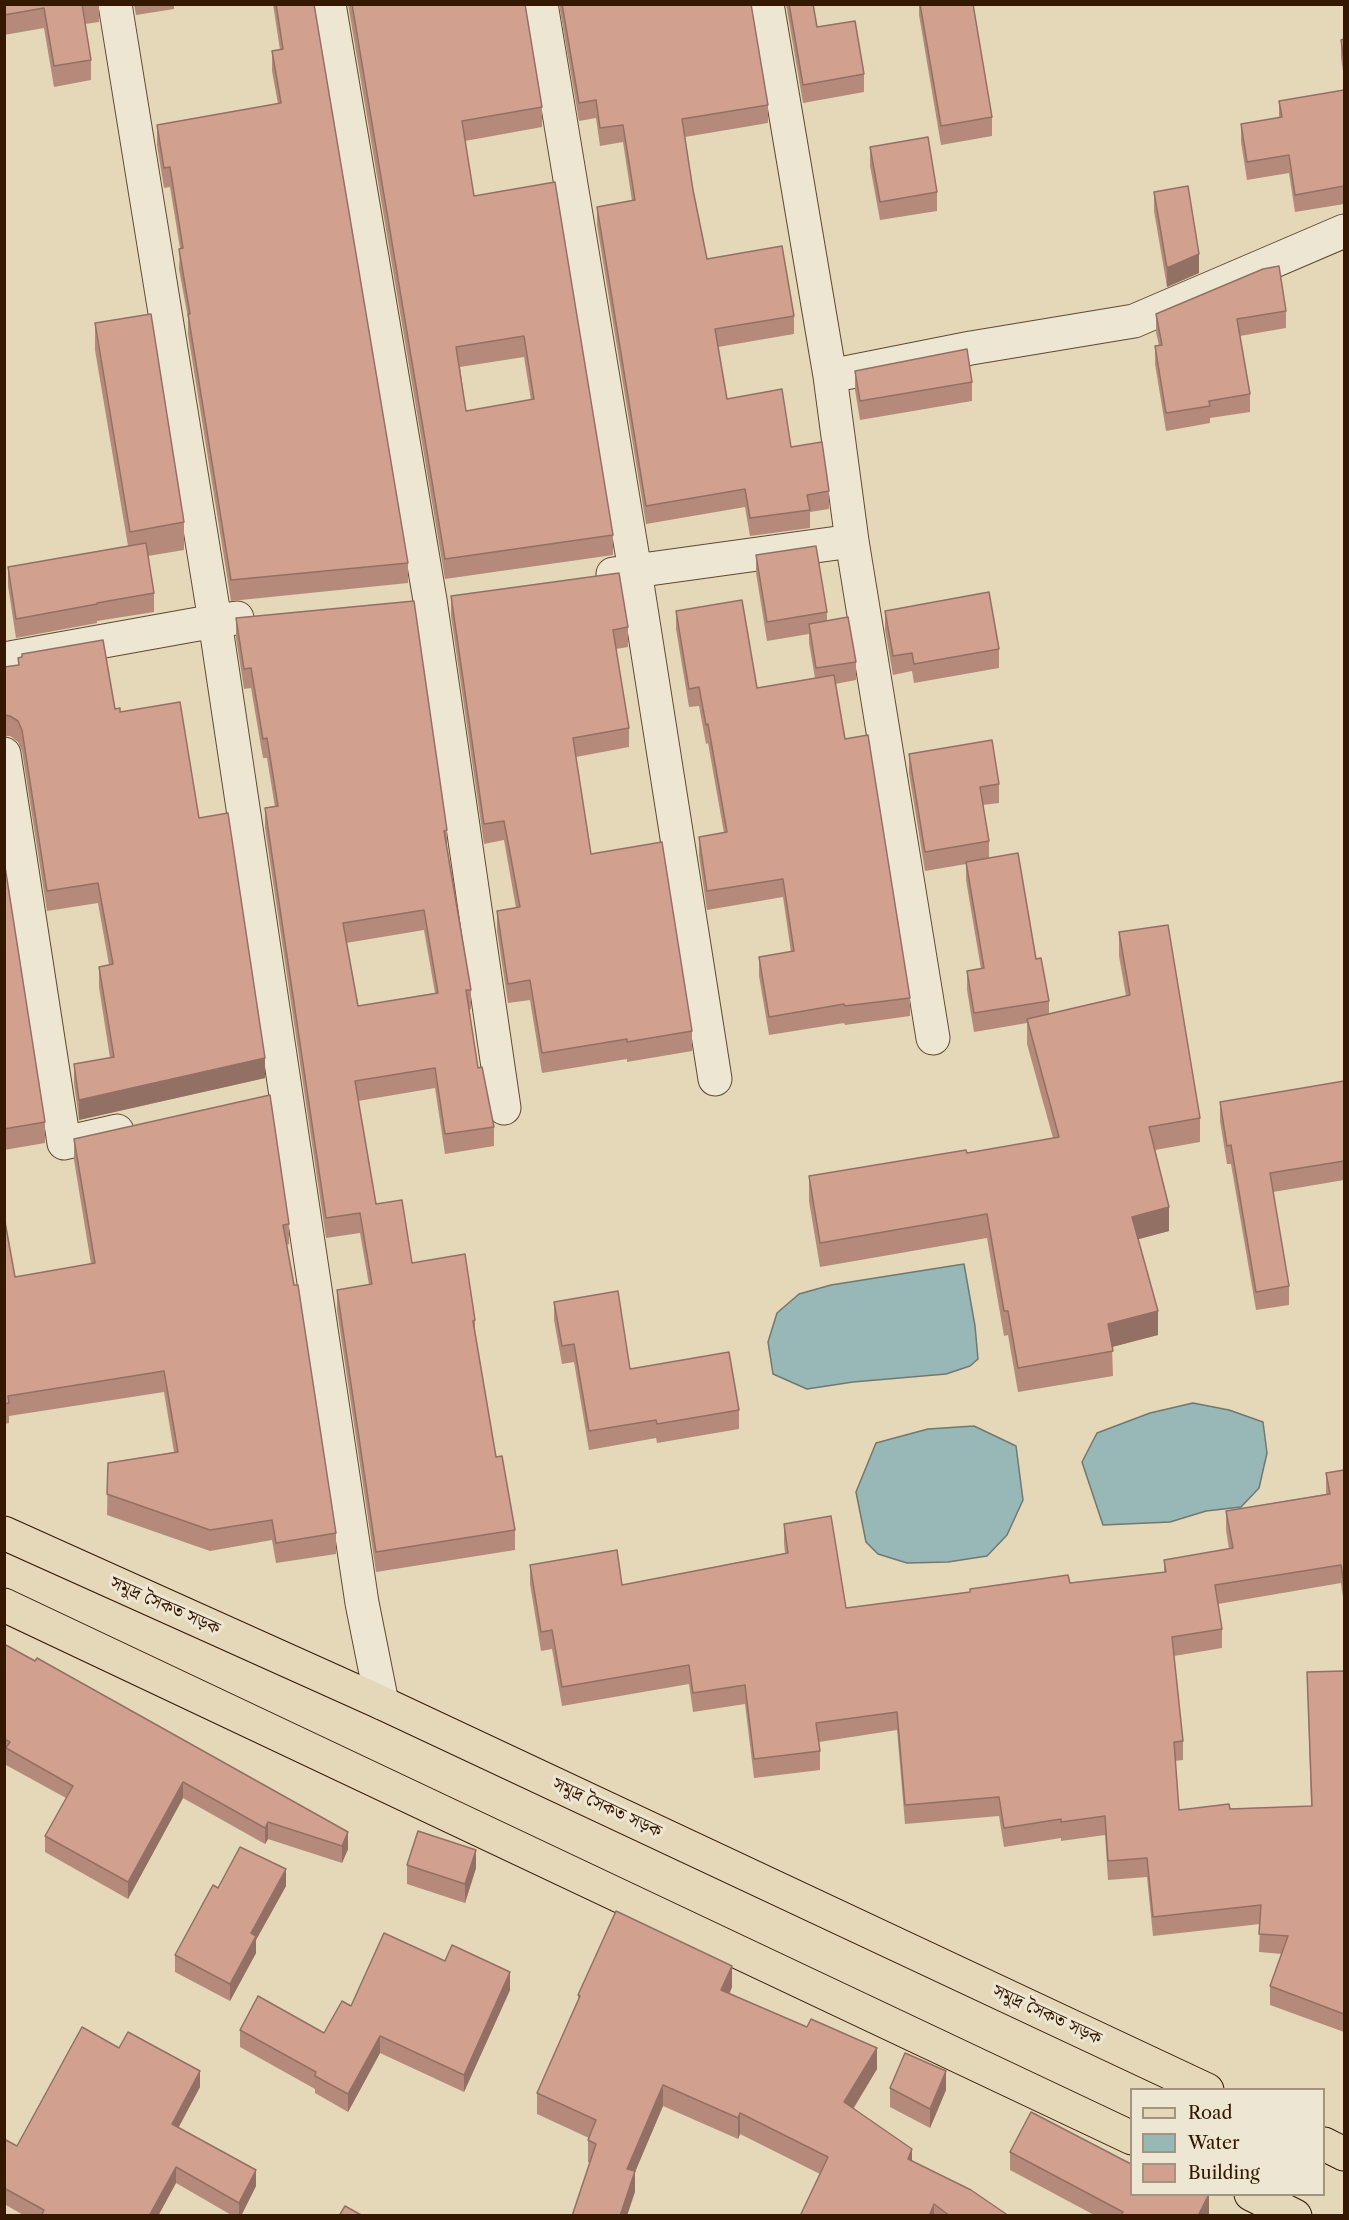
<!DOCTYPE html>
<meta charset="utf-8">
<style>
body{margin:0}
#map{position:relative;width:1349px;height:2220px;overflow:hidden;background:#e4d8b9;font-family:"Libre Caslon Text",serif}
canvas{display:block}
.frame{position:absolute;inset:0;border:6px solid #351802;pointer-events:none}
.legend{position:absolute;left:1130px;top:2088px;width:195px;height:108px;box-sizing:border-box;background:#ede6d2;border:2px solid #a3947f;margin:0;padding:8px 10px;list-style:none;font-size:18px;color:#351802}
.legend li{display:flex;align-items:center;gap:12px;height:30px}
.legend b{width:30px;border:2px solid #a3947f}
</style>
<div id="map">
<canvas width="1349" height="2220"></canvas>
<div class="frame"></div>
<ul class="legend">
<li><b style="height:8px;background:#e4d8b9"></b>Road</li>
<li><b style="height:16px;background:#98b8b7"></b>Water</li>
<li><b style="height:16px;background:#d2a08f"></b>Building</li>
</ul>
</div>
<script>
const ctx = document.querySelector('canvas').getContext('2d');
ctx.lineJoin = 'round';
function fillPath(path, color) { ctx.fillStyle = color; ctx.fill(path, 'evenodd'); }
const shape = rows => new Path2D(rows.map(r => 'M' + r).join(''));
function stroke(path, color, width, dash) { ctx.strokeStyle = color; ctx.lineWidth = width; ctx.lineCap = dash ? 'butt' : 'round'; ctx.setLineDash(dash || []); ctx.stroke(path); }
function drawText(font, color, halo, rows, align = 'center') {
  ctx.font = font + ' "Libre Caslon Text","Noto Serif Bengali",serif'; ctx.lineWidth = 6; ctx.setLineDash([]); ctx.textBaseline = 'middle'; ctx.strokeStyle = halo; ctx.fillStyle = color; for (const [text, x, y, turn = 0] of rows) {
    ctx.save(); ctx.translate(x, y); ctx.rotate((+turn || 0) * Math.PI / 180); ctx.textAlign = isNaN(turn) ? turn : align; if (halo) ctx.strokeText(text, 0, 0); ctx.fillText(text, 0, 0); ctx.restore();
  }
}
const water = shape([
 [964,1264,975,1326,978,1359,970,1366,946,1374,853,1382,807,1389,773,1374,768,1342,777,1313,799,1294,831,1285,964,1264],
 [1193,1403,1229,1410,1263,1422,1267,1453,1259,1488,1241,1507,1206,1511,1170,1522,1103,1525,1082,1462,1097,1433,1150,1413,1193,1403],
 [974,1426,1016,1446,1023,1500,1007,1535,987,1556,948,1562,907,1563,878,1554,866,1542,856,1492,876,1443,928,1429,974,1426]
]);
fillPath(water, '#98b8b7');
stroke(water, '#70786f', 1.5);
const minor = shape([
 [115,4,215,621,362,1603,382,1703],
 [329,4,430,600,504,1108],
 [541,4,635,571,715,1079],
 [767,4,830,376,852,541,933,1038],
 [830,376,971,348,1134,321,1344,231],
 [613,574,852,541],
 [4,659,215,621,237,618],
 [4,754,64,1143,117,1131]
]);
const major = shape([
 [4,1533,382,1703,1207,2090],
 [4,1605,1132,2138],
 [1324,2144,1344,2154],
 [1251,2194,1295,2216]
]);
stroke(minor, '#614830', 35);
stroke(major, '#351802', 35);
stroke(minor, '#ede6d2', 33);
stroke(major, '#e4d8b9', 33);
fillPath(shape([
 [4,4,99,4,99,22,85,24,91,60,91,80,54,87,44,28,4,35],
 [134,4,174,4,174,9,136,15],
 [273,4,314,4,408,563,408,583,231,601,188,334,188,318,179,269,180,248,170,187,164,188,157,145,157,125,278,104,272,71,272,51,280,50],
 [348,4,525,4,542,107,542,127,465,141,474,196,613,535,613,555,445,579],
 [524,357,531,400,466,411,460,367],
 [559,4,751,4,768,105,768,123,685,137,693,190,707,259,794,316,794,334,718,347,727,399,791,447,829,491,829,509,810,512,810,528,750,536,745,507,646,524,597,225,597,207,632,201,623,142,600,146,596,118,579,121],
 [786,4,813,4,817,27,864,74,864,92,803,103],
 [919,4,973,4,992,117,992,136,941,145,919,15],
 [1344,39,1344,78,1341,58,1341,40],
 [1344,90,1344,204,1295,212,1289,173,1247,180,1241,142,1241,124,1279,118,1279,101],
 [870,147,937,192,937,211,880,220,870,166],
 [1154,192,1199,273,1167,287,1154,211],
 [1286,311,1286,328,1240,336,1250,394,1250,412,1210,418,1210,423,1166,431,1155,364,1155,346,1159,346,1156,332,1156,314],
 [95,323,184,522,184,550,148,556,154,593,154,612,97,621,97,623,16,638,8,586,8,567,128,546,95,350],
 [855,371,972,382,972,401,860,420,855,390],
 [756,555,827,612,827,621,856,662,856,680,835,684,845,739,910,998,910,1016,845,1025,844,1023,769,1035,759,976,759,957,791,952,783,897,707,910,699,856,699,837,724,833,708,743,706,744,699,706,689,707,676,629,676,611,757,688,815,678,809,643,809,634,767,641,756,573],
 [451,596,628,627,628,647,616,649,629,728,629,747,576,757,591,854,692,1031,692,1051,627,1062,627,1059,542,1073,530,1000,508,1003,497,931,497,911,516,908,504,840,484,844,451,616],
 [885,611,999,649,999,668,914,683,912,671,893,675,885,630],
 [236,618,447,830,447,849,471,990,471,1009,469,1010,478,1068,494,1127,494,1146,445,1154,435,1088,358,1101,376,1204,412,1263,475,1320,475,1333,496,1457,515,1530,515,1550,376,1572,337,1310,337,1290,369,1285,360,1233,326,1238,265,828,265,808,275,807,267,758,263,758,251,688,244,689,236,638],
 [424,930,435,993,358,1006,346,943],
 [18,658,120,712,199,818,265,1078,79,1120,74,1084,74,1064,110,1058,99,987,99,967,109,965,98,903,47,911,22,751,18,742,10,736,4,736,4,667,18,665],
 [909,754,999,784,999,803,983,805,989,841,989,858,1036,959,1049,1001,1049,1014,1126,996,1119,956,1119,932,1200,1118,1200,1142,1155,1150,1169,1231,1138,1239,1158,1335,1112,1347,1113,1376,1018,1392,1008,1335,1004,1336,987,1238,820,1267,809,1201,809,1176,967,1153,1053,1138,1027,1044,1027,1023,974,1032,967,990,967,971,981,969,966,880,966,864,925,871,909,773],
 [4,860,45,1122,45,1143,4,1150],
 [1344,1081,1344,1180,1273,1192,1289,1286,1289,1305,1256,1310,1231,1164,1227,1164,1220,1121,1220,1102],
 [74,1139,289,1224,289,1244,287,1245,336,1533,336,1554,276,1563,272,1540,210,1551,107,1515,108,1463,174,1452,164,1392,9,1416,9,1423,4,1424,4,1216,15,1277,91,1264,74,1160],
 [554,1302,630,1369,739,1410,739,1429,657,1443,656,1438,589,1450,574,1362,562,1364,554,1320],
 [1344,1470,1344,1604,1341,1583,1218,1604,1222,1629,1222,1648,1174,1656,1183,1741,1183,1760,1175,1761,1179,1810,1311,1806,1307,1672,1344,1671,1344,2032,1270,2005,1270,1986,1282,1954,1259,1952,1260,1924,1153,1936,1147,1877,1108,1880,1105,1835,1061,1841,1061,1838,1004,1847,999,1816,905,1824,897,1730,819,1742,820,1751,820,1770,754,1778,745,1704,693,1712,689,1684,562,1706,552,1649,541,1651,530,1584,530,1565,622,1585,785,1553,784,1543,784,1524,846,1608,1070,1583,1164,1572,1164,1560,1229,1549,1226,1530,1226,1511,1326,1494,1326,1473],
 [4,1644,348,1849,342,1863,268,1839,265,1844,183,1798,128,1899,45,1852,45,1836,66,1798,6,1765,6,1756,4,1755],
 [407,1865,476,1868,465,1903,407,1884],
 [286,1886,256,1940,256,1953,230,2001,175,1972,175,1955,218,1888],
 [445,1961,510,1990,464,2092,380,2053,348,2112,315,2093,315,2089,240,2047,240,2030,324,2033,351,2006],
 [732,1987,730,1993,877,2069,854,2108,912,2161,1009,2216,800,2216,820,2174,740,2134,738,2139,663,2106,635,2172,635,2192,588,2162,588,2140,589,2138,537,2114,537,2093,578,2002,578,1995],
 [119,2048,200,2087,178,2127,256,2186,241,2216,233,2216,176,2183,158,2216,25,2216,4,2204,4,2139,17,2146],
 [890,2088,946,2090,930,2128,890,2107],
 [1010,2152,1209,2213,1208,2216,1096,2216,1010,2170]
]), '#b58a7b');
fillPath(shape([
 [1199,254,1199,273,1167,287,1167,268],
 [265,1058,265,1078,79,1120,79,1100],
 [1169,1207,1169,1231,1132,1241,1132,1217],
 [1158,1311,1158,1335,1108,1348,1108,1324],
 [183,1782,183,1798,128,1899,128,1882],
 [268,1822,268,1839,265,1844,265,1828],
 [348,1832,348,1849,342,1863,342,1846],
 [476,1850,476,1868,465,1903,465,1884],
 [286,1869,286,1886,256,1940,256,1953,230,2001,230,1984,251,1933],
 [732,1966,732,1987,721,2011,721,1990],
 [510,1972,510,1990,464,2092,464,2075],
 [380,2036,380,2053,348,2112,348,2094],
 [877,2048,877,2069,844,2123,844,2102],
 [200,2071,200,2087,172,2140,172,2124],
 [946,2071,946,2090,930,2128,930,2109],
 [663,2085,663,2106,635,2172,635,2192,627,2216,620,2216,627,2169],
 [740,2113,740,2134,738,2139,738,2118],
 [912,2149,912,2170,908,2159],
 [176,2167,176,2183,158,2216,149,2216],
 [256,2170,256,2186,241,2216,239,2216,239,2203],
 [1209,2194,1209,2213,1208,2216,1198,2216],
 [934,2204,934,2216,929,2216]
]), '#937064');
const building = shape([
 [4,4,82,4,91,60,54,66,44,8,4,15,4,4],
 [276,4,314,4,408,563,231,580,188,314,190,314,179,249,183,248,170,167,164,168,157,125,281,103,272,51,283,49,276,4],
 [352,4,525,4,542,107,462,121,474,196,555,182,613,535,445,559,352,4],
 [524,336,534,399,466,411,456,347,524,336],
 [562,4,751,4,768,105,682,119,693,190,707,259,782,246,794,316,715,329,727,399,782,389,791,447,822,442,829,491,807,495,810,510,750,518,745,489,646,506,597,207,635,200,623,125,600,128,596,100,579,103,562,4],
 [789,4,813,4,817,27,855,21,864,74,803,85,789,4],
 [920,4,973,4,992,117,941,126,920,4],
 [1344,39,1344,60,1341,40,1344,39],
 [1344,90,1344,186,1295,195,1289,155,1247,162,1241,124,1282,117,1279,101,1344,90],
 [928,137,937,192,880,202,870,147,928,137],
 [1188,186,1199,254,1167,268,1154,192,1188,186],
 [1279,266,1286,311,1237,319,1250,394,1209,401,1210,406,1166,413,1155,346,1162,345,1156,314,1263,269,1279,266],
 [151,314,184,522,130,532,95,323,151,314],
 [967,349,972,382,860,401,855,371,967,349],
 [146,543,154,593,97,603,97,604,16,619,8,567,146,543],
 [816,546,827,612,767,622,756,555,816,546],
 [619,573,628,627,613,630,629,728,573,738,591,854,662,842,692,1031,627,1042,627,1039,542,1053,530,980,508,984,497,911,520,907,504,821,484,824,451,596,619,573],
 [989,592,999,649,914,664,912,653,893,656,885,611,989,592],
 [742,600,757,688,834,675,845,739,868,735,910,998,845,1006,844,1004,769,1017,759,957,794,951,783,879,707,891,699,837,727,832,708,724,706,725,699,687,689,689,676,611,742,600],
 [414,601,447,830,444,831,471,990,466,990,478,1068,482,1067,494,1127,445,1134,435,1068,355,1081,376,1204,402,1200,412,1263,465,1254,475,1320,473,1321,496,1457,502,1456,515,1530,376,1552,337,1290,372,1284,360,1213,326,1218,265,808,278,806,267,738,263,739,251,668,244,669,236,618,414,601],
 [424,910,438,993,358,1006,343,923,424,910],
 [848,617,856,662,816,668,809,624,848,617],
 [103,640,115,709,120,708,120,712,180,702,199,818,228,813,265,1058,79,1100,74,1064,114,1057,99,967,113,964,98,883,47,891,22,730,18,721,10,716,4,715,4,667,19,665,18,658,22,657,22,654,103,640],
 [992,740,999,784,980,787,989,841,925,852,909,754,992,740],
 [1018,853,1036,959,1041,958,1049,1001,974,1013,967,971,984,968,966,862,1018,853],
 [4,860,45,1122,4,1129,4,860],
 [1168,925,1200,1118,1149,1127,1169,1207,1132,1217,1158,1311,1108,1324,1113,1351,1018,1368,1008,1311,1004,1311,987,1214,820,1243,809,1176,966,1150,967,1153,1059,1137,1027,1019,1130,995,1119,932,1168,925],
 [1344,1081,1344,1161,1270,1173,1289,1286,1256,1292,1231,1145,1227,1146,1220,1102,1344,1081],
 [270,1095,289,1224,283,1225,294,1285,298,1285,336,1533,276,1543,272,1520,210,1530,107,1494,108,1463,178,1452,164,1371,8,1396,9,1403,4,1404,4,1216,15,1277,95,1263,74,1139,270,1095],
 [618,1291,630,1369,729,1352,739,1410,657,1424,656,1420,589,1431,574,1344,562,1346,554,1302,618,1291],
 [1344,1470,1344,1585,1341,1565,1215,1585,1222,1629,1172,1637,1183,1741,1174,1742,1179,1810,1229,1804,1230,1809,1312,1806,1307,1672,1344,1671,1344,2014,1270,1986,1288,1936,1259,1934,1261,1905,1153,1917,1147,1858,1108,1861,1105,1816,1061,1822,1061,1819,1004,1828,999,1797,905,1805,897,1712,816,1723,820,1751,754,1759,745,1685,693,1693,689,1665,562,1687,552,1630,541,1632,530,1565,617,1550,622,1585,788,1553,784,1524,831,1516,846,1608,970,1592,970,1589,1068,1575,1070,1583,1166,1572,1164,1560,1233,1548,1226,1511,1330,1494,1326,1473,1344,1470],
 [4,1644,35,1661,37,1658,348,1832,342,1846,268,1822,265,1828,183,1782,128,1882,45,1836,73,1786,6,1748,10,1742,4,1739,4,1644],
 [418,1831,476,1850,465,1884,407,1865,418,1831],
 [240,1847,286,1869,251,1933,256,1936,230,1984,175,1955,213,1885,218,1888,240,1847],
 [616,1911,732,1966,721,1990,807,2027,811,2019,877,2048,844,2102,912,2149,908,2159,971,2190,1009,2216,950,2216,934,2204,929,2216,800,2216,828,2157,740,2113,738,2118,663,2085,627,2169,635,2171,620,2216,572,2216,596,2144,588,2140,596,2120,537,2093,580,1996,578,1995,616,1911],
 [384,1933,445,1961,452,1945,510,1972,464,2075,380,2036,348,2094,315,2076,316,2072,240,2030,258,1996,324,2033,342,2001,351,2006,384,1933],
 [82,2027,119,2048,128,2032,200,2071,172,2124,256,2170,239,2203,176,2167,149,2216,41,2216,44,2210,4,2188,4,2139,17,2146,82,2027],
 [905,2053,946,2071,930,2109,890,2088,905,2053],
 [1031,2112,1131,2164,1131,2194,1209,2194,1198,2216,1121,2216,1123,2212,1010,2152,1031,2112],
 [345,2206,363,2216,339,2216,345,2206]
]);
fillPath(building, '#d2a08f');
stroke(building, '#937064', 1.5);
drawText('18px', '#351802', '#ede6d2', [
 ["সমুদ্র সৈকত সড়ক",165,1606,24],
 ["সমুদ্র সৈকত সড়ক",607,1808,25],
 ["সমুদ্র সৈকত সড়ক",1047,2015,25]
]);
</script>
